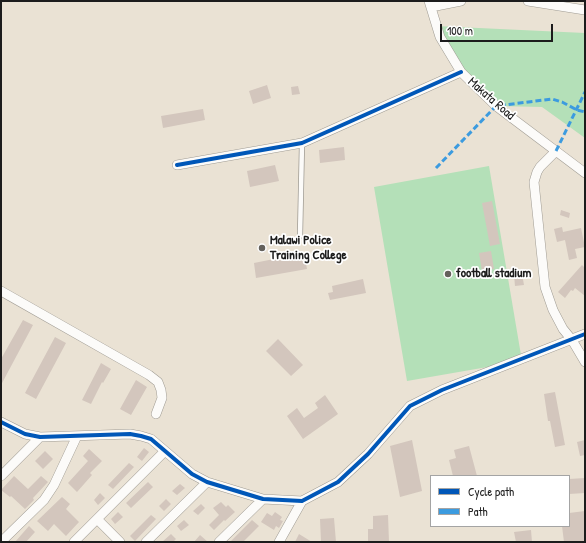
<!DOCTYPE html>
<style>
body{margin:0}
#map{position:relative;width:586px;height:543px;overflow:hidden;background:#eae2d4;font-family:"Patrick Hand",sans-serif}
canvas{display:block}
.frame{position:absolute;inset:0;border:2px solid #1c1c1c;pointer-events:none}
.legend{position:absolute;left:430px;top:475px;width:140px;height:52px;box-sizing:border-box;background:#fff;border:1px solid #a4a4a4;margin:0;padding:5px 7px;list-style:none;font-size:12px;color:#1c1c1c}
.legend li{display:flex;align-items:center;gap:8px;height:20px}
.legend b{width:20px;border:1px solid #a4a4a4}
.scale{position:absolute;left:440px;top:24px;width:113px;height:18px;box-sizing:border-box;border:2px solid #1c1c1c;border-top:0;padding-left:5px;font-size:12px;line-height:14px;white-space:nowrap;color:#1c1c1c;-webkit-text-stroke:3px #fff;paint-order:stroke}
</style>
<div id="map">
<canvas width="586" height="543"></canvas>
<div class="frame"></div>
<ul class="legend">
<li><b style="height:5px;background:#0057b8"></b>Cycle path</li>
<li><b style="height:5px;background:#3c9bdf"></b>Path</li>
</ul>
<div class="scale">100 m</div>
</div>
<script>
const ctx = document.querySelector('canvas').getContext('2d');
ctx.lineJoin = 'round';
function fillPath(path, color) { ctx.fillStyle = color; ctx.fill(path, 'evenodd'); }
const shape = rows => new Path2D(rows.map(r => 'M' + r).join(''));
function stroke(path, color, width, dash) { ctx.strokeStyle = color; ctx.lineWidth = width; ctx.lineCap = dash ? 'butt' : 'round'; ctx.setLineDash(dash || []); ctx.stroke(path); }
function drawText(font, color, halo, rows, align = 'center') {
  ctx.font = font + ' "Patrick Hand",sans-serif'; ctx.lineWidth = 3.5; ctx.setLineDash([]); ctx.textBaseline = 'middle'; ctx.strokeStyle = halo; ctx.fillStyle = color; for (const [text, x, y, turn = 0] of rows) {
    ctx.save(); ctx.translate(x, y); ctx.rotate((+turn || 0) * Math.PI / 180); ctx.textAlign = isNaN(turn) ? turn : align; if (halo) ctx.strokeText(text, 0, 0); ctx.fillText(text, 0, 0); ctx.restore();
  }
}
fillPath(shape([
 [436,26,585,33,585,138,542,107,496,106,461,72],
 [489,166,522,361,407,381,374,187]
]), '#b4e0b8');
fillPath(shape([
 [267,85,271,98,253,104,249,91],
 [298,86,300,94,292,95,291,87],
 [203,109,205,120,163,128,161,116],
 [344,147,345,160,320,163,319,150],
 [275,165,279,181,250,187,247,171],
 [492,201,500,244,490,246,482,203],
 [561,210,570,213,569,218,560,215],
 [562,227,563,232,581,228,585,247,575,249,577,258,569,260,565,240,557,242,554,229],
 [491,251,494,269,482,271,479,253],
 [304,253,307,269,256,278,254,263],
 [582,265,585,268,585,296,575,288,573,291,571,290,565,298,558,292],
 [522,274,524,285,515,286,514,275],
 [363,279,366,293,330,300,328,293,333,292,332,286],
 [23,320,33,325,1,385,1,359],
 [55,337,66,343,36,399,25,393],
 [278,339,303,365,291,376,266,351],
 [101,363,111,369,103,383,102,382,91,404,82,400],
 [136,380,147,387,131,415,120,409],
 [555,392,565,445,555,447,550,421,548,421,544,394],
 [325,395,338,414,303,439,287,416,297,408,304,418,318,408,315,403],
 [412,440,422,491,400,497,390,446],
 [585,440,585,455,580,456,577,442],
 [469,446,477,476,453,476,449,460,456,458,454,450],
 [144,448,149,452,142,461,137,457],
 [89,449,102,461,90,473,92,475,77,492,68,483,88,461,83,456],
 [45,451,53,459,43,469,35,461],
 [129,463,134,467,113,489,108,485],
 [14,476,28,489,41,476,48,482,33,498,34,500,25,509,11,496,10,497,1,490],
 [585,478,585,493,569,494,569,479],
 [148,482,153,487,131,508,126,503],
 [180,484,185,488,177,495,172,491],
 [100,493,105,498,98,505,94,500],
 [62,497,70,504,66,509,79,522,66,536,54,524,48,531,37,521],
 [166,499,171,504,164,511,159,506],
 [221,502,226,507,228,505,235,512,225,521,224,520,214,530,209,525,219,515,213,508],
 [201,504,205,508,198,515,193,511],
 [585,511,585,542,564,542,562,526,569,526,569,513],
 [118,512,123,517,115,524,111,519],
 [275,512,282,517,280,520,283,521,279,528,276,526,274,530,261,522,267,513,272,516],
 [151,515,156,519,135,541,130,536],
 [388,515,389,542,368,542,368,529,373,529,373,516],
 [334,518,336,542,321,542,320,519],
 [184,520,189,525,181,531,177,526],
 [252,520,259,526,243,542,230,542],
 [29,526,35,532,26,542,15,542],
 [531,530,532,542,516,542,514,532],
 [171,534,176,539,173,542,162,542],
 [299,534,312,542,295,542],
 [200,535,208,542,194,542]
]), '#d3c6bd');
const lane = shape([
 [300,236,302,143]
]);
const street = shape([
 [429,1,440,37,461,72,496,106,585,173],
 [528,1,585,10],
 [431,7,461,1],
 [556,151,540,167,537,172,534,182,545,287,553,310,563,329,572,340,585,362],
 [177,165,302,143,461,72],
 [1,291,149,375,158,382,161,390,162,398,156,414],
 [1,422,25,434,40,437,130,434,141,436,151,439,192,474,207,482,263,499,302,501,338,482,368,454,410,406,442,390,585,334],
 [1,476,40,437],
 [97,519,120,542],
 [1,542,44,500,54,485,77,436],
 [74,542,165,451],
 [146,542,207,482],
 [219,542,263,499],
 [279,542,302,501]
]);
stroke(lane, '#9f9b93', 6);
stroke(street, '#9f9b93', 10);
stroke(lane, '#fcfbf9', 4.5);
stroke(street, '#fcfbf9', 9);
stroke(shape([
 [556,151,585,92],
 [436,168,496,106,552,99,562,102,577,110,585,112]
]), '#3c9bdf', 3, [6, 3]);
stroke(shape([
 [177,165,302,143,461,72],
 [1,422,25,434,40,437,130,434,141,436,151,439,192,474,207,482,263,499,302,501,338,482,368,454,410,406,442,390,585,334]
]), '#0057b8', 4);
for (const [x, y, r, color] of [
 [262,248,4,"#64615c"],
 [448,274,4,"#64615c"]
]) { const dot = new Path2D(); dot.arc(x, y, r, 0, 2 * Math.PI); ctx.fillStyle = color; ctx.fill(dot); stroke(dot, '#fff', 1.5); }
drawText('13px', '#1c1c1c', '#fff', [
 ["Makata Road",491,99,41]
]);
drawText('bold 13px', '#1c1c1c', '#fff', [
 ["Malawi Police",270,241],
 ["Training College",270,256],
 ["football stadium",456,274]
], 'left');
</script>
